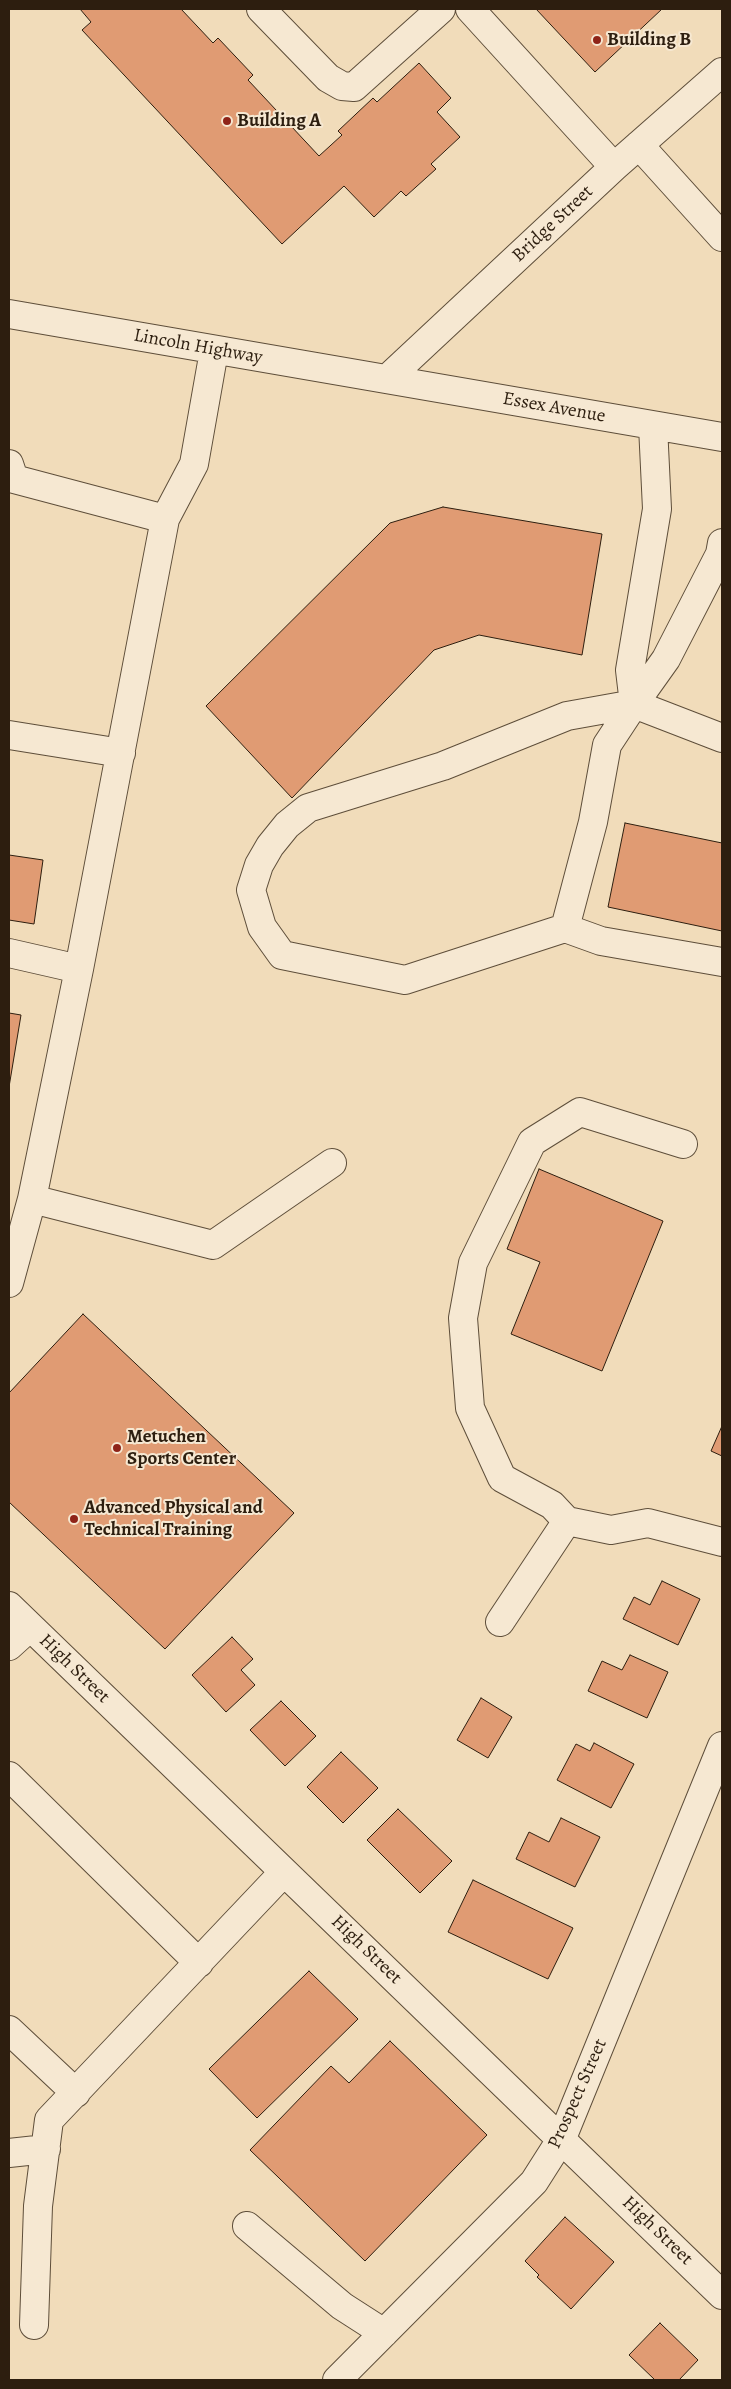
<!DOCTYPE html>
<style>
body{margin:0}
#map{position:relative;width:731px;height:2389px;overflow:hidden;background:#f1dcba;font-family:Alegreya,serif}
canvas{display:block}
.frame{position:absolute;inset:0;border:10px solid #2d1e0f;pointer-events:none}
</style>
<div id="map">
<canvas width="731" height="2389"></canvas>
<div class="frame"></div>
</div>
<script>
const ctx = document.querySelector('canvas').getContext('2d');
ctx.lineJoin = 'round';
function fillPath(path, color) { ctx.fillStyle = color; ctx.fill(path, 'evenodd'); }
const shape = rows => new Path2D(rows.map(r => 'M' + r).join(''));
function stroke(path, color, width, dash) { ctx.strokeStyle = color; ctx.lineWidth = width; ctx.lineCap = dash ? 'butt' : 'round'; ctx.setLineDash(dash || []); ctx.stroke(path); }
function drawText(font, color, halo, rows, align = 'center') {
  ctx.font = font + ' Alegreya,serif'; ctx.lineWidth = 4; ctx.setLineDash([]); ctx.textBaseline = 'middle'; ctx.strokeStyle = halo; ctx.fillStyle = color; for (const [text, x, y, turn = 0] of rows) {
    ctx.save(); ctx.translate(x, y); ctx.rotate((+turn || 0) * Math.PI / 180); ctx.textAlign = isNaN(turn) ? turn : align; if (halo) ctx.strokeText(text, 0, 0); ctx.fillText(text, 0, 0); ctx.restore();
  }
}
const building = shape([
 [80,9,181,9,213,43,218,38,253,75,248,80,319,156,342,135,338,131,373,98,377,102,419,63,451,98,437,112,460,137,431,164,436,169,406,196,401,191,374,217,344,186,282,244,82,30,91,22,80,9],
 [536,9,662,9,595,72,536,9],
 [443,507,602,534,582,655,479,635,434,650,292,798,206,706,390,523,443,507],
 [625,823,722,843,722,931,608,907,625,823],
 [9,855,43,860,34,924,9,920,9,855],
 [9,1013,21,1015,9,1087,9,1013],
 [539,1169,663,1221,602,1371,511,1334,540,1262,507,1249,539,1169],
 [83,1314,294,1513,165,1649,9,1502,9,1393,83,1314],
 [722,1426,722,1456,711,1451,722,1426],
 [662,1581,700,1599,678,1645,623,1619,634,1597,650,1605,662,1581],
 [232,1637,253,1659,241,1670,255,1685,226,1712,192,1675,232,1637],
 [630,1655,668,1672,647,1718,588,1691,602,1661,622,1670,630,1655],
 [481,1698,512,1717,488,1758,457,1740,481,1698],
 [281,1701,316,1736,285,1766,250,1730,281,1701],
 [594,1743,634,1764,611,1808,557,1780,576,1744,590,1751,594,1743],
 [341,1752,378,1788,343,1823,307,1787,341,1752],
 [398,1809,452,1861,420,1893,367,1840,398,1809],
 [561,1818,600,1837,575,1887,516,1859,529,1832,549,1842,561,1818],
 [473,1880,573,1928,548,1979,448,1932,473,1880],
 [309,1971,358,2019,257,2118,209,2069,309,1971],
 [390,2041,487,2135,365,2261,250,2150,331,2066,349,2083,390,2041],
 [565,2217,614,2262,571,2309,537,2277,539,2275,525,2261,565,2217],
 [660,2323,698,2360,679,2380,655,2380,629,2355,660,2323]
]);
fillPath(building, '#e09b73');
stroke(building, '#2d1e0f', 1);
const minor = shape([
 [261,9,328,78,342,86,354,87,441,9],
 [470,9,614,167],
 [639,145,722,237],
 [9,314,722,437],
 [387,379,614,167,722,72],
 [653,426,657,509,630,670,634,704,666,659,720,554,722,543],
 [9,464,14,479,165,519,79,969,32,1199,9,1283],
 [165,519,194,464,214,351],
 [634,704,607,745,593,822,565,928,405,980,282,955,262,927,251,890,259,865,270,846,287,825,308,808,443,766,567,716,634,704,722,738],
 [9,735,121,753],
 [565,928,601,941,722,962],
 [9,953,79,969],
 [683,1144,580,1112,532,1142,473,1263,463,1318,470,1408,502,1478,552,1505,567,1521,611,1530,648,1523,722,1542],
 [32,1199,213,1245,332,1163],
 [9,1606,722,2295],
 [500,1622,567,1521],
 [9,1646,30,1627],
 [9,1776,199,1963],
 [9,2030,76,2093],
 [9,2153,46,2149],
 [247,2226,342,2306,384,2333],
 [34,2325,38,2206,49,2120,284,1872],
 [337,2380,534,2182,562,2138,722,1746]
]);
stroke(minor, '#5e4e3a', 30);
stroke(minor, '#f6e8d2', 28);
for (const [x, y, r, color] of [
 [597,40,5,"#8f2418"],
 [227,121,5,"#8f2418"],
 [117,1448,5,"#8f2418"],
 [74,1519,5,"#8f2418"]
]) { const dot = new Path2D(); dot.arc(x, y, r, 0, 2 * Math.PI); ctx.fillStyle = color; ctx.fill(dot); stroke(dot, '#f6e8d2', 2); }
drawText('bold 19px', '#2d1e0f', '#f6e8d2', [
 ["Building B",607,40],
 ["Building A",237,121],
 ["Metuchen",127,1437],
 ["Sports Center",127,1459],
 ["Advanced Physical and",84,1508],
 ["Technical Training",84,1530]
], 'left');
drawText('19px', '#2d1e0f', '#f6e8d2', [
 ["Bridge Street",553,224,-43],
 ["Lincoln Highway",198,347,10],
 ["Essex Avenue",554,408,10],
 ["High Street",74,1669,44],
 ["High Street",366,1950,44],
 ["Prospect Street",578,2094,-66],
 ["High Street",657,2231,44]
]);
</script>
